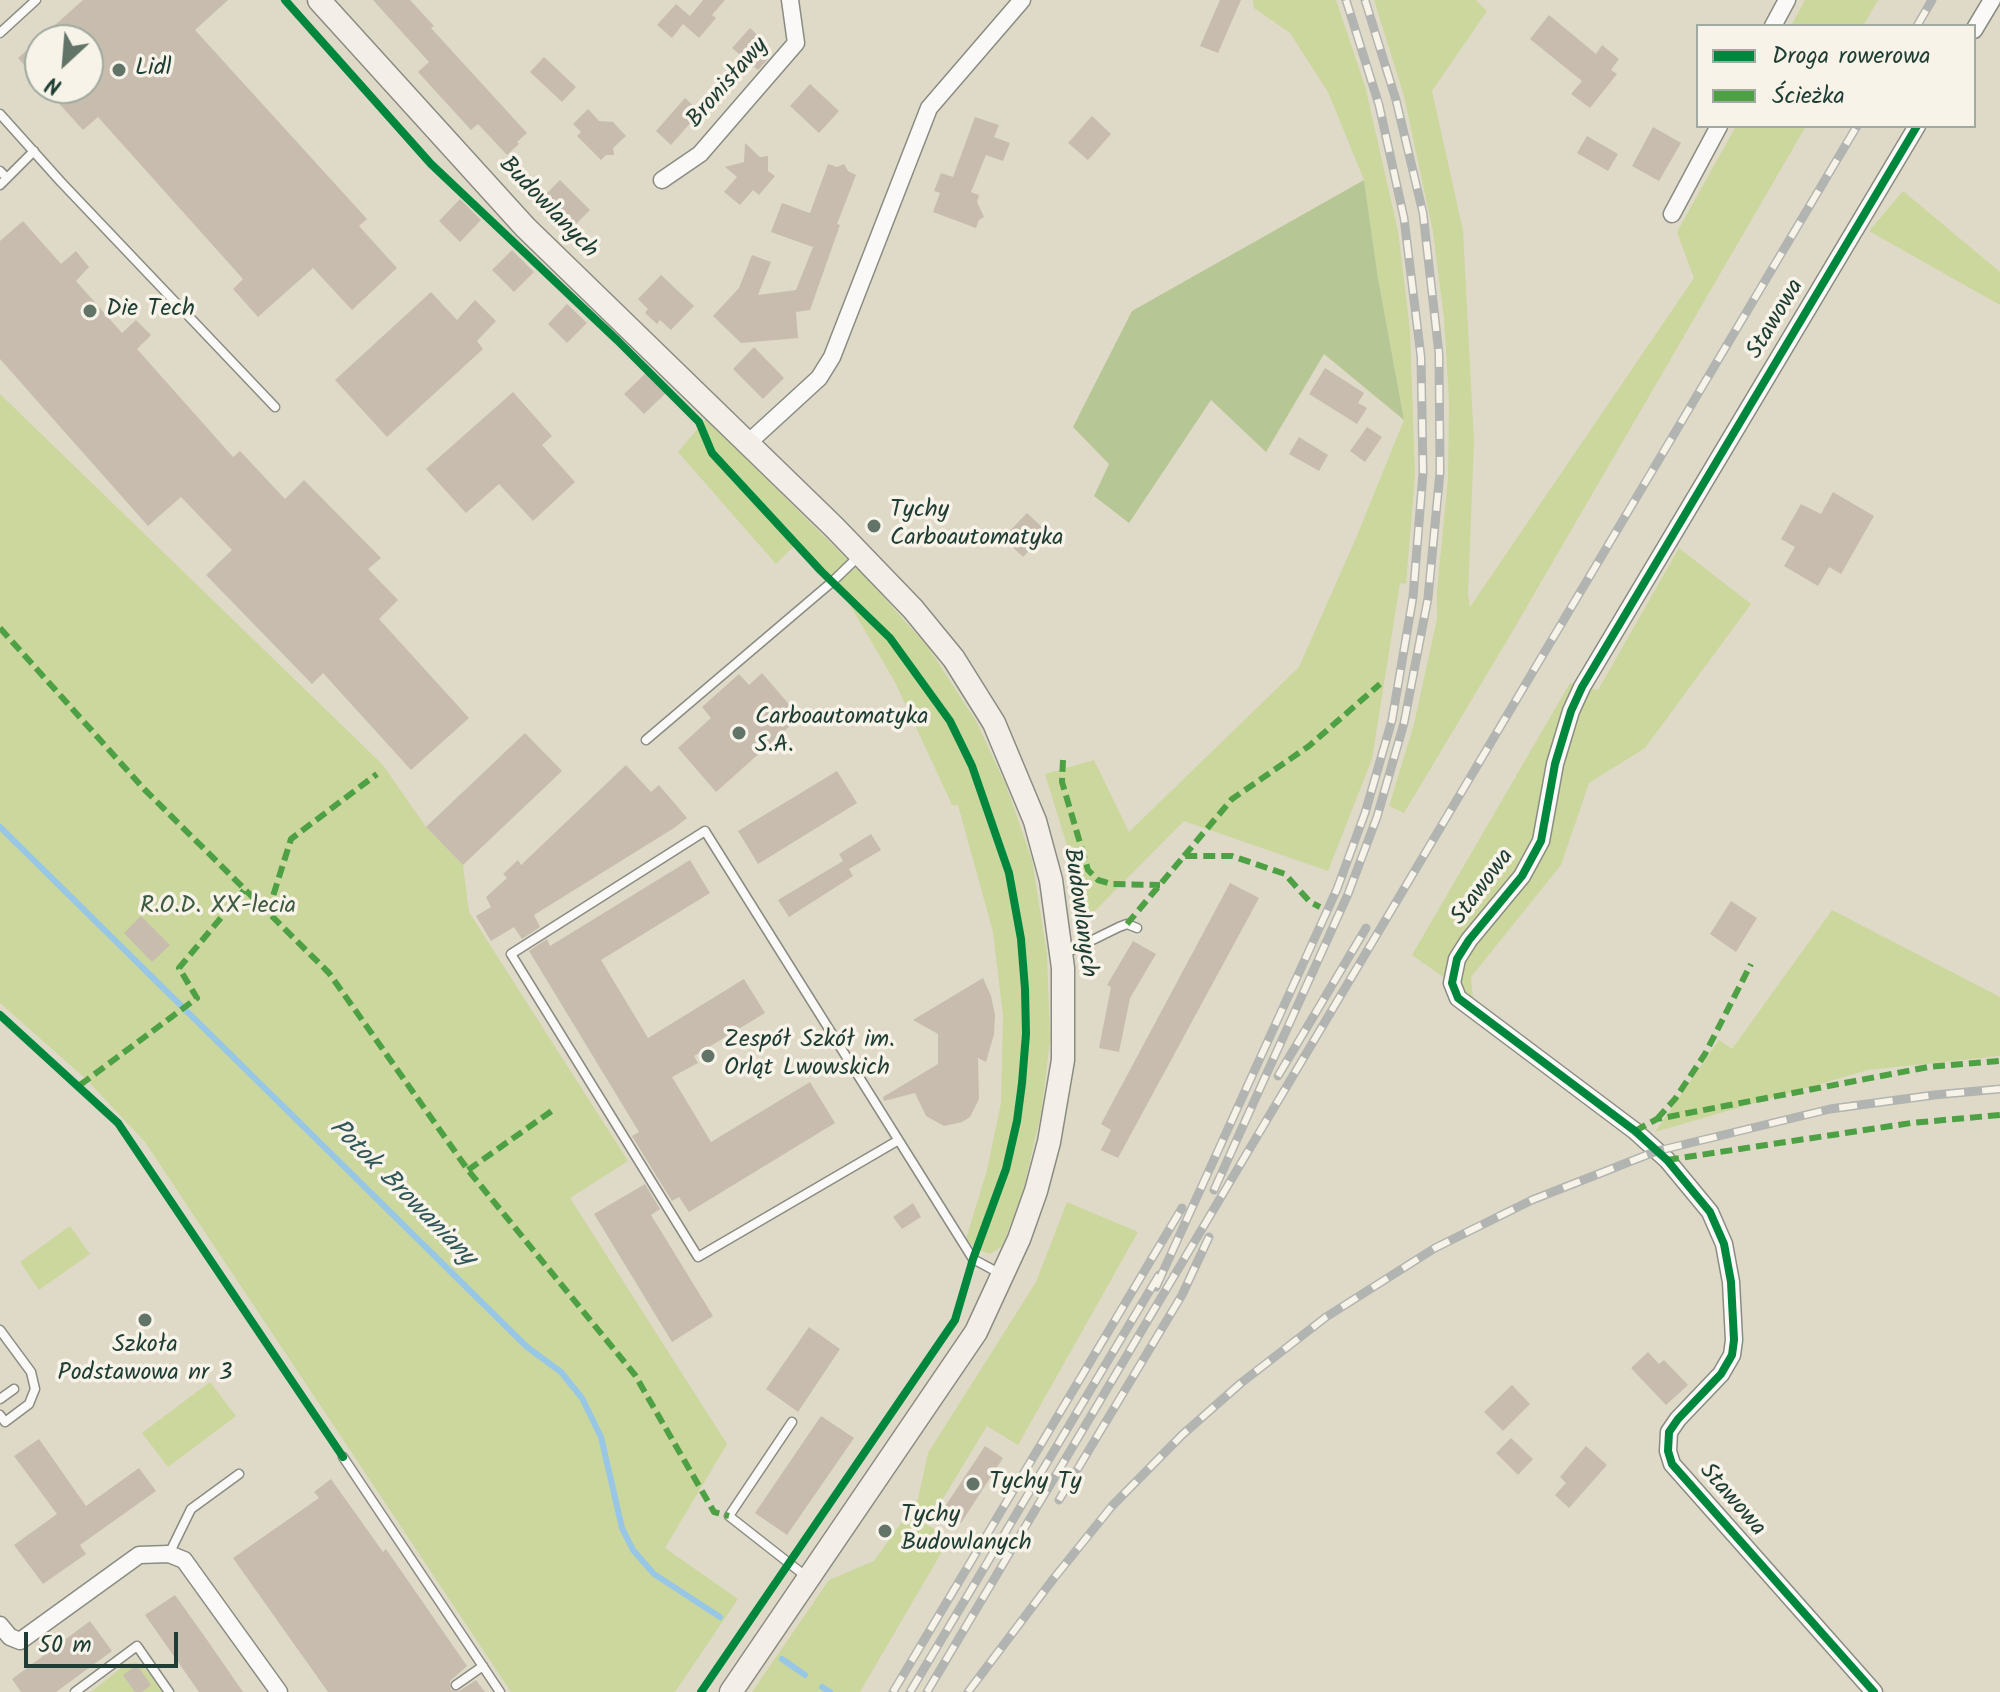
<!DOCTYPE html>
<meta charset="utf-8">
<style>
body{margin:0}
#map{position:relative;width:2000px;height:1692px;overflow:hidden;background:#dfdac8;font-family:Kalam,sans-serif}
canvas{display:block}
.legend{position:absolute;left:1696px;top:24px;width:280px;height:104px;box-sizing:border-box;background:#f7f3e8;border:2px solid #a1aaa0;margin:0;padding:10px 14px;list-style:none;font-size:24px;color:#1f3d34}
.legend li{display:flex;align-items:center;gap:16px;height:40px}
.legend b{width:40px;border:2px solid #a1aaa0}
.north{position:absolute;left:24px;top:24px;width:80px;height:80px;box-sizing:border-box;background:#f7f3e8;border:2px solid #a1aaa0;border-radius:50%;rotate:206deg;font-size:22px;font-weight:700;line-height:32px;text-align:center;color:#1f3d34}
.north::after{content:'';display:block;margin:auto;width:28px;height:36px;background:#627468;clip-path:polygon(50% 0,100% 100%,50% 72%,0 100%)}
.scale{position:absolute;left:24px;top:1632px;width:154px;height:36px;box-sizing:border-box;border:4px solid #1f3d34;border-top:0;padding-left:10px;font-size:24px;line-height:28px;white-space:nowrap;color:#1f3d34;-webkit-text-stroke:6px #f7f3e8;paint-order:stroke}
</style>
<div id="map">
<canvas width="2000" height="1692"></canvas>
<ul class="legend">
<li><b style="height:10px;background:#00873e"></b>Droga rowerowa</li>
<li><b style="height:10px;background:#4da043"></b>Ścieżka</li>
</ul>
<div class="north">N</div>
<div class="scale">50 m</div>
</div>
<script>
const ctx = document.querySelector('canvas').getContext('2d');
ctx.lineJoin = 'round';
function fillPath(path, color) { ctx.fillStyle = color; ctx.fill(path, 'evenodd'); }
const shape = rows => new Path2D(rows.map(r => 'M' + r).join(''));
function stroke(path, color, width, dash) { ctx.strokeStyle = color; ctx.lineWidth = width; ctx.lineCap = dash ? 'butt' : 'round'; ctx.setLineDash(dash || []); ctx.stroke(path); }
function drawText(font, color, halo, rows, align = 'center') {
  ctx.font = font + ' Kalam,sans-serif'; ctx.lineWidth = 7; ctx.setLineDash([]); ctx.textBaseline = 'middle'; ctx.strokeStyle = halo; ctx.fillStyle = color; for (const [text, x, y, turn = 0] of rows) {
    ctx.save(); ctx.translate(x, y); ctx.rotate((+turn || 0) * Math.PI / 180); ctx.textAlign = isNaN(turn) ? turn : align; if (halo) ctx.strokeText(text, 0, 0); ctx.fillText(text, 0, 0); ctx.restore();
  }
}
fillPath(shape([
 [1253,0,1336,0,1365,86,1398,231,1410,330,1415,476,1406,584,1400,583,1372,759,1328,871,1184,821,1089,917,1045,774,1094,760,1129,832,1299,667,1356,538,1404,420,1378,278,1364,180,1328,92,1290,33,1254,8],
 [1374,0,1476,0,1487,11,1432,91,1463,231,1474,442,1468,594,1470,607,1694,278,1677,232,1736,126,1806,126,1508,639,1404,813,1389,806,1414,724,1437,619,1437,591,1448,479,1449,401,1444,318,1433,232,1404,96],
 [1805,0,1878,0,1863,26,1791,26],
 [1903,191,2000,272,2000,305,1869,231],
 [0,394,383,765,426,827,463,865,469,912,628,1161,570,1198,727,1444,665,1548,738,1599,675,1692,511,1692,145,1142,87,1080,0,1003],
 [706,419,871,583,928,647,976,721,1006,785,1032,860,1047,954,1050,1040,1041,1114,1021,1199,1002,1246,990,1254,976,1249,966,1239,987,1170,1001,1103,1003,1016,993,932,958,805,952,805,895,682,840,588,796,544,776,564,678,452],
 [1679,548,1751,604,1645,748,1589,783,1561,865,1471,977,1473,998,1412,955,1570,683,1598,690],
 [1832,910,2000,997,2000,1056,1868,1070,1655,1132,1719,1040,1732,1049],
 [1067,1202,1138,1232,1018,1445,987,1426,927,1525,950,1538,860,1692,752,1692,829,1580,874,1561,918,1499,928,1453,1036,1282],
 [70,1226,90,1254,39,1290,20,1262],
 [210,1382,236,1416,168,1467,142,1433],
 [136,1662,151,1674,163,1692,91,1692,126,1664]
]), '#cbd79d');
fillPath(shape([
 [1364,180,1378,278,1404,420,1324,354,1266,452,1211,400,1129,523,1094,496,1109,464,1073,427,1132,311]
]), '#b6c694');
stroke(shape([
 [0,827,527,1347,561,1372,582,1398,601,1437,622,1528,633,1550,654,1574,720,1617],
 [782,1659,805,1675],
 [822,1687,830,1692]
]), '#98c7e5', 6);
fillPath(shape([
 [83,0,228,0,195,30,367,219,359,226,397,268,352,310,313,268,258,317,233,289,243,279,98,117,83,130,45,88,88,88,88,40,40,40,40,82,18,58],
 [373,0,410,0,434,26,431,28,527,133,517,142,519,144,507,155,478,124,471,130,418,72,429,62],
 [703,0,725,0,712,15,716,18,699,38,683,24,672,38,657,25,676,4,690,16],
 [1220,0,1241,0,1218,53,1200,46],
 [1549,15,1596,54,1602,45,1619,59,1611,70,1617,74,1590,108,1571,94,1582,81,1530,39],
 [750,28,770,46,764,52,769,56,768,59,758,70,732,48],
 [544,57,576,87,562,102,530,72],
 [810,84,839,111,819,133,790,106],
 [685,98,700,112,671,145,656,131],
 [588,109,599,121,613,122,626,136,613,148,614,155,606,155,601,160,577,136,581,132,573,124],
 [1092,116,1111,134,1088,160,1068,143],
 [975,117,999,125,994,137,1010,143,1003,161,986,155,971,192,979,195,977,202,984,217,979,220,976,228,933,212,940,193,934,191,941,173,953,177],
 [1653,127,1681,143,1659,181,1632,166],
 [1587,136,1618,154,1608,171,1577,153],
 [745,143,760,157,768,156,768,171,775,176,759,195,753,190,740,205,724,192,737,177,725,167,744,162],
 [828,164,837,167,844,164,848,171,856,175,837,224,840,225,810,310,796,312,798,338,741,343,713,316,739,288,752,255,771,262,758,295,796,290,813,247,771,232,782,203,810,213],
 [560,180,590,210,569,231,539,201],
 [460,199,481,220,460,242,439,221],
 [23,221,61,264,76,251,89,267,76,281,122,333,136,320,151,335,137,349,233,457,240,451,285,499,304,480,381,558,368,569,398,600,379,619,469,718,411,770,323,673,312,684,206,575,232,550,181,497,148,526,0,359,0,241],
 [512,250,534,272,514,292,492,270],
 [661,275,694,306,671,330,660,320,657,324,645,313,648,309,638,299],
 [431,292,457,320,475,300,496,321,477,341,483,349,387,437,335,380],
 [567,304,587,323,567,343,548,324],
 [754,347,784,378,763,399,733,369],
 [1325,368,1364,393,1358,403,1367,408,1357,424,1309,394],
 [646,373,666,393,644,414,624,394],
 [513,392,552,436,542,445,575,482,533,521,499,484,466,513,426,469],
 [1367,427,1382,437,1365,462,1350,451],
 [1299,437,1328,455,1319,471,1289,454],
 [1833,492,1874,516,1841,574,1829,567,1818,586,1784,566,1795,547,1781,539,1801,504,1821,514],
 [1027,513,1047,532,1023,557,1003,538],
 [762,673,800,717,716,792,678,748,711,718,702,707,739,674,749,685],
 [525,733,562,771,463,865,426,827],
 [626,765,651,792,659,785,687,818,674,828,534,915,540,927,522,939,514,927,491,941,476,916,491,907,486,897,507,878,503,874,518,860,521,865],
 [837,771,857,803,758,864,738,831],
 [871,834,881,850,849,869,853,876,789,917,778,900,843,861,839,854],
 [690,860,710,893,601,960,648,1038,744,979,765,1013,694,1056,698,1063,672,1077,711,1142,810,1082,835,1123,689,1212,679,1197,672,1201,657,1177,632,1136,639,1132,529,951,547,939,550,946],
 [1230,883,1259,898,1118,1158,1101,1150,1111,1130,1101,1124],
 [1731,901,1757,918,1736,952,1710,934],
 [141,916,170,945,152,962,124,933],
 [1133,941,1156,954,1130,998,1119,1052,1099,1048,1111,987,1107,985],
 [983,978,991,996,995,1015,994,1034,986,1062,978,1058,979,1099,970,1117,962,1122,944,1126,926,1116,915,1093,884,1101,883,1097,938,1064,938,1034,913,1020],
 [645,1184,660,1209,651,1215,713,1316,672,1342,594,1214],
 [913,1203,921,1217,902,1229,893,1217],
 [809,1327,840,1349,798,1412,766,1389],
 [1648,1352,1659,1364,1664,1360,1688,1385,1666,1405,1631,1368],
 [1512,1385,1530,1404,1503,1431,1484,1412],
 [821,1416,854,1438,787,1535,755,1513],
 [1511,1438,1533,1459,1518,1475,1496,1453],
 [39,1439,86,1506,139,1468,156,1491,80,1545,86,1554,43,1584,14,1545,57,1514,14,1456],
 [985,1446,1003,1458,961,1523,942,1511],
 [1586,1446,1607,1465,1569,1508,1555,1495,1566,1483,1560,1477],
 [331,1479,383,1552,386,1549,467,1666,450,1681,451,1690,459,1691,476,1680,485,1692,328,1692,233,1558,319,1498,314,1492],
 [175,1595,205,1637,243,1692,199,1692,145,1615],
 [90,1621,112,1651,56,1692,21,1692,12,1679],
 [137,1665,151,1685,142,1692,135,1692,123,1675]
]), '#c7bcae');
const lane = shape([
 [0,33,36,0],
 [0,114,61,182,275,407],
 [0,171,7,178,0,185],
 [7,178,34,151],
 [646,740,832,582,860,555],
 [1062,955,1119,927,1127,924,1137,928],
 [897,1141,698,1257,511,954,705,831,973,1259,999,1273],
 [0,1330,31,1372,35,1389,29,1404,5,1422,0,1415],
 [0,1399,14,1389],
 [792,1422,729,1516,808,1578],
 [343,1457,500,1692],
 [169,1554,191,1509,239,1474],
 [456,1685,483,1666],
 [75,1692,137,1646,169,1692]
]);
const street = shape([
 [1773,26,1787,0],
 [1974,30,1992,0],
 [662,180,700,154,796,43,790,0],
 [1672,214,1719,126],
 [748,443,819,378,832,357,929,108,1022,0],
 [0,1625,10,1637,20,1641,139,1555,169,1554,184,1560,279,1692],
 [1874,1692,1672,1464,1668,1451,1669,1432,1678,1419,1721,1374,1732,1355,1734,1340,1731,1282,1724,1244,1710,1212,1667,1160,1635,1131,1458,998,1452,983,1457,959,1469,940,1522,876,1541,841,1555,764,1571,711,1582,687,1917,126]
]);
const secondary = shape([
 [319,0,525,227,834,527,913,609,954,659,994,723,1035,821,1051,880,1063,968,1063,1060,1049,1142,1036,1191,1019,1239,976,1332,731,1692]
]);
stroke(lane, '#8a8c82', 11);
stroke(street, '#8a8c82', 19);
stroke(secondary, '#8a8c82', 25);
stroke(lane, '#faf9f7', 8);
stroke(street, '#faf9f7', 16);
stroke(secondary, '#f3efe8', 22);
const rail = shape([
 [1917,26,1932,0],
 [1278,1076,1366,928],
 [1214,1190,1348,894,1377,817,1404,723,1428,598,1440,472,1439,354,1423,213,1396,100,1365,0],
 [1156,1287,1337,889,1365,813,1392,720,1413,597,1423,473,1421,357,1404,218,1379,105,1346,0],
 [1059,1500,1182,1295,1209,1237],
 [893,1692,1182,1208],
 [910,1692,1159,1275],
 [927,1692,1857,126],
 [968,1692,1054,1578,1112,1506,1182,1435,1241,1383,1326,1317,1435,1248,1532,1200,1657,1151,1830,1109,1934,1095,2000,1089]
]);
stroke(rail, '#b1b4b0', 9);
stroke(rail, '#f7f3e8', 6, [18]);
stroke(shape([
 [0,628,144,789,329,973,468,1170,635,1375,714,1512,729,1516],
 [1063,760,1062,782,1088,870,1098,880,1112,884,1160,885],
 [1184,856,1232,799,1309,746,1380,684],
 [268,912,291,839,377,774],
 [1127,924,1184,856,1232,856,1285,874,1310,902,1320,907],
 [80,1085,197,998,179,968,245,889],
 [1657,1119,1675,1099,1705,1054,1751,964],
 [1635,1131,1657,1119,1928,1067,2000,1061],
 [1667,1160,1911,1123,2000,1115],
 [468,1170,553,1110]
]), '#4da043', 6, [12, 6]);
stroke(shape([
 [285,0,431,164,617,340,699,422,712,453,821,571,890,638,950,721,972,766,1009,873,1021,939,1025,989,1026,1034,1022,1083,1017,1121,1006,1169,973,1259,955,1320,701,1692],
 [0,1015,118,1123,343,1457],
 [1874,1692,1672,1464,1668,1451,1669,1432,1678,1419,1721,1374,1732,1355,1734,1340,1731,1282,1724,1244,1710,1212,1667,1160,1635,1131,1458,998,1452,983,1457,959,1469,940,1522,876,1541,841,1555,764,1571,711,1582,687,1917,126]
]), '#00873e', 8);
for (const [x, y, r, color] of [
 [119,70,8,"#627468"],
 [90,311,8,"#627468"],
 [874,526,8,"#627468"],
 [739,733,8,"#627468"],
 [708,1056,8,"#627468"],
 [145,1320,8,"#627468"],
 [973,1484,8,"#627468"],
 [885,1531,8,"#627468"]
]) { const dot = new Path2D(); dot.arc(x, y, r, 0, 2 * Math.PI); ctx.fillStyle = color; ctx.fill(dot); stroke(dot, '#f7f3e8', 3); }
drawText('24px', '#1f3d34', '#f7f3e8', [
 ["Lidl",135,70],
 ["Die Tech",106,311],
 ["Tychy",890,512],
 ["Carboautomatyka",890,540],
 ["Carboautomatyka",755,719],
 ["S.A.",755,747],
 ["Zespół Szkół im.",724,1042],
 ["Orląt Lwowskich",724,1070],
 ["Szkoła",145,1347,"center"],
 ["Podstawowa nr 3",145,1375,"center"],
 ["Tychy Ty",989,1484],
 ["Tychy",901,1517],
 ["Budowlanych",901,1545]
], 'left');
drawText('24px', '#1f3d34', '#f7f3e8', [
 ["Bronisławy",729,84,-49],
 ["Budowlanych",547,209,46],
 ["Stawowa",1777,320,-59],
 ["Stawowa",1484,888,-53],
 ["Budowlanych",1078,913,82],
 ["Stawowa",1731,1501,49]
]);
drawText('24px', '#3e5b42', '#f7f3e8', [
 ["R.O.D. XX-lecia",218,908]
]);
drawText('italic 26px', '#31575a', '#f7f3e8', [
 ["Potok Browaniany",401,1194,45]
]);
</script>
